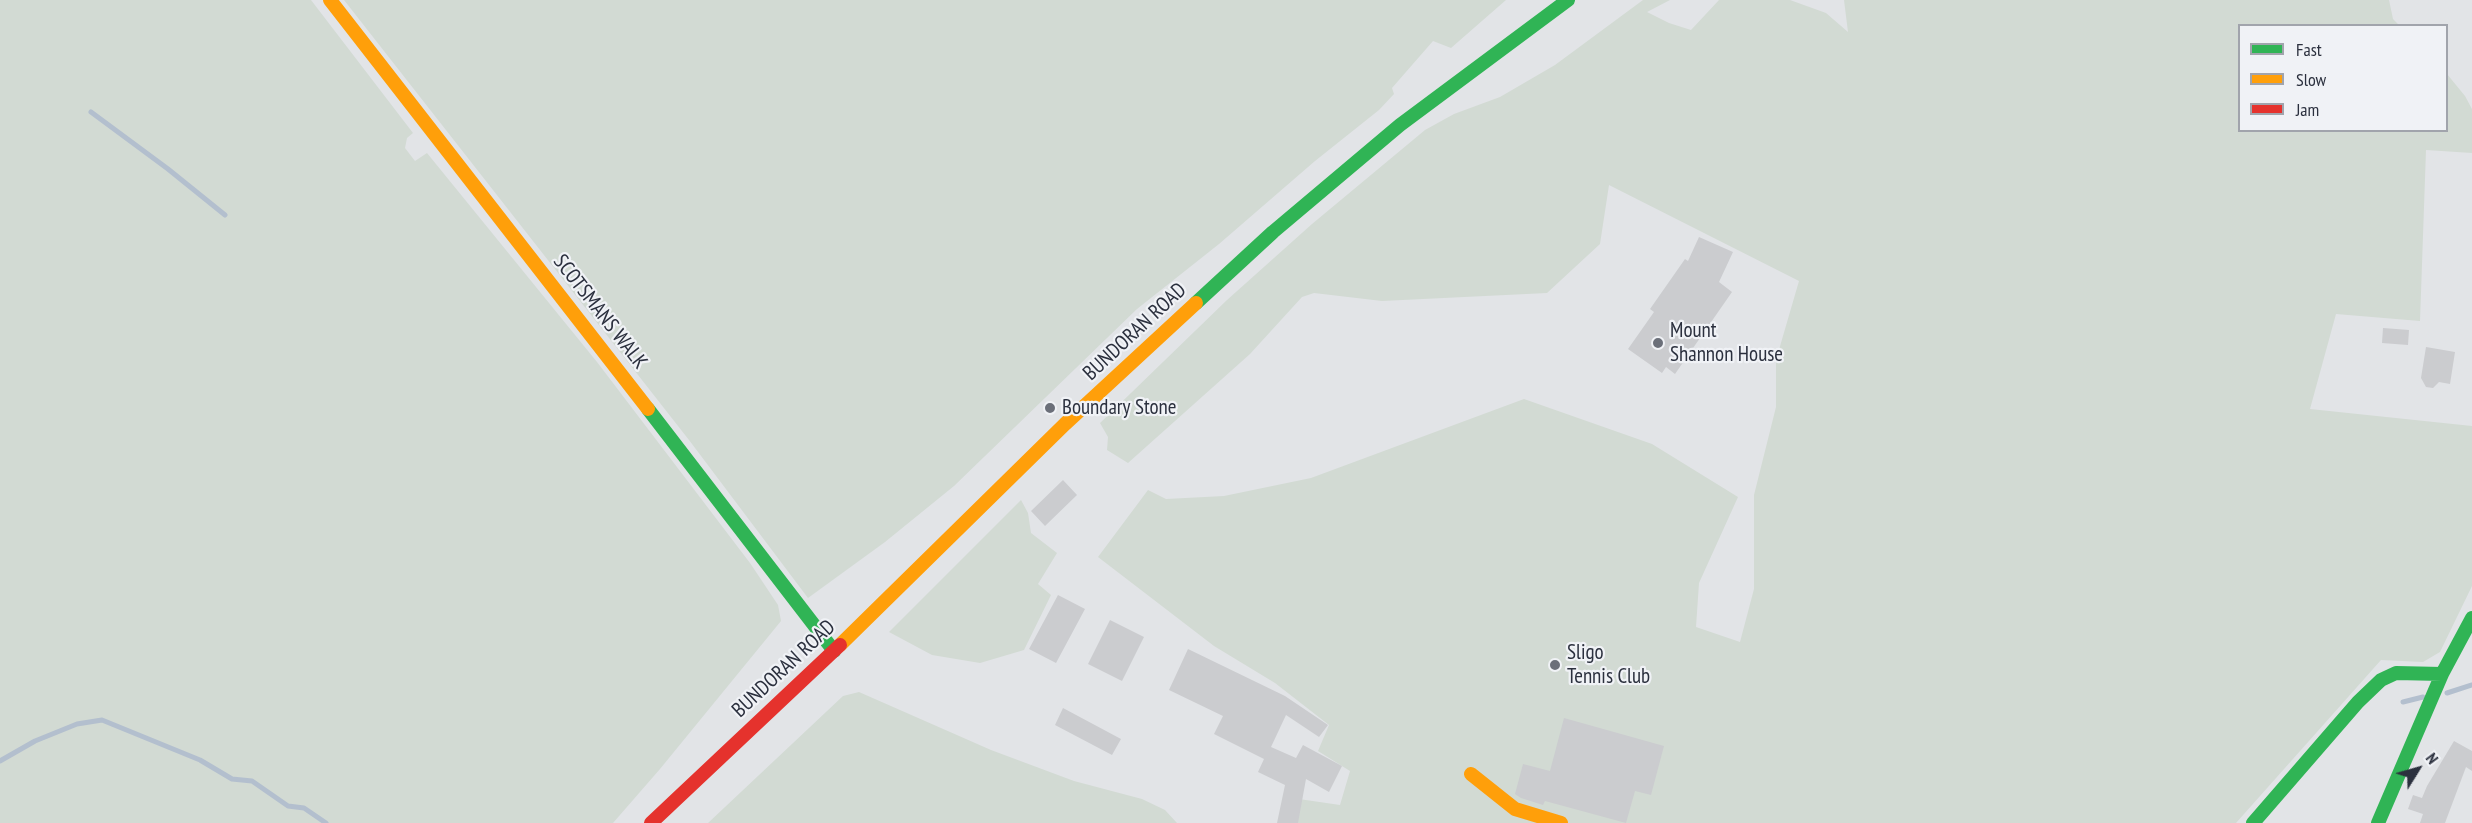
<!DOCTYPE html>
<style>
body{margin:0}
#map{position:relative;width:2472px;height:823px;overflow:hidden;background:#e2e4e7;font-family:"PT Sans Narrow",sans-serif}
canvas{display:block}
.legend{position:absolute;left:2238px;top:24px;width:210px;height:108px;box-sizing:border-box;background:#f0f2f6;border:2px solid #a1a4ac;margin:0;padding:8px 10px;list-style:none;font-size:18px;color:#2b303e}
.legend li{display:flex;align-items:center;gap:12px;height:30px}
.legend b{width:30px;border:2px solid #a1a4ac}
.north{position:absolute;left:2388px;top:739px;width:60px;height:60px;-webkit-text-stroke:4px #f0f2f6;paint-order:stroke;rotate:53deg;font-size:16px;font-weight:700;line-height:24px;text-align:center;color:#2b303e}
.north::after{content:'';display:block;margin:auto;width:21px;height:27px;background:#2b303e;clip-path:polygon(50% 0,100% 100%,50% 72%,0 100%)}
</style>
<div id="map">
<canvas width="2472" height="823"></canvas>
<ul class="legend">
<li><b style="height:8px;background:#30b455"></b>Fast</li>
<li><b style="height:8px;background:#ff9f0a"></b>Slow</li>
<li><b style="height:8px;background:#e5322d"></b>Jam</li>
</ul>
<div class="north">N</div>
</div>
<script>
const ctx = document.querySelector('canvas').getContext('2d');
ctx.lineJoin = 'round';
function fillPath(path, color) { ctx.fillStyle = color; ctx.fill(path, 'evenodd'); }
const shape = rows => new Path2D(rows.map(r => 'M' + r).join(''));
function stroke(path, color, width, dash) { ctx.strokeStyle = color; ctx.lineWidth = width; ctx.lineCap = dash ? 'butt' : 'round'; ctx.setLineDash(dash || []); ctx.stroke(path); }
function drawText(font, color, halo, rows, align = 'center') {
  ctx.font = font + ' "PT Sans Narrow",sans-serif'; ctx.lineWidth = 4.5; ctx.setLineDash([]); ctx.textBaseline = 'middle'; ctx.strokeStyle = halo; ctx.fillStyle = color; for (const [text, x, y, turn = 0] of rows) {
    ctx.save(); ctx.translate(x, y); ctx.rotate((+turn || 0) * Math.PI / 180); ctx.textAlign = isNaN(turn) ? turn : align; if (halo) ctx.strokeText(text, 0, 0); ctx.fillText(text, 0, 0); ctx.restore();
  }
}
fillPath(shape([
 [0,0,311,0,413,133,407,138,405,148,415,161,427,153,597,362,750,563,778,605,781,621,660,769,613,823,0,823],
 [344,0,1506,0,1451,48,1433,41,1392,88,1394,94,1379,110,1315,161,1219,244,1137,309,954,486,885,542,808,598,689,440],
 [1643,0,1670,0,1647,12,1669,23,1691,30,1719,0,1790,0,1826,13,1848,32,1844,0,2389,0,2393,19,2399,25,2240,26,2240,130,2446,130,2447,74,2465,96,2472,109,2472,153,2426,150,2420,321,2336,314,2310,409,2472,426,2472,586,2440,652,2423,662,2381,660,2236,823,1290,823,1299,799,1340,805,1350,771,1318,751,1329,725,1275,683,1214,646,1098,557,1148,490,1166,499,1224,496,1311,478,1524,399,1652,444,1738,497,1699,583,1696,627,1740,642,1754,589,1754,495,1776,407,1776,360,1799,281,1609,185,1600,244,1547,293,1382,301,1314,293,1302,297,1250,354,1128,463,1107,450,1108,437,1100,423,1227,300,1312,224,1425,130,1454,114,1500,97,1555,65],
 [1021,500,1028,513,1031,533,1057,553,1038,584,1051,595,1024,650,980,663,932,655,889,632],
 [859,692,991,750,1074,781,1142,799,1165,810,1177,823,708,823,843,696]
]), '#d2dad3');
stroke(shape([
 [91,112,168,169,225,215],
 [2447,693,2472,685],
 [2403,702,2423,697],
 [0,761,35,741,77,724,102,720,200,760,232,779,252,781,288,806,304,808,326,823]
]), '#b3bfce', 5);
fillPath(shape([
 [1699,237,1733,252,1719,282,1732,292,1675,374,1666,367,1662,373,1628,349,1654,312,1650,309,1685,259,1688,261],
 [2383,328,2409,330,2408,345,2382,343],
 [2426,347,2455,352,2450,384,2439,382,2433,388,2426,387,2421,378],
 [1063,480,1077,495,1045,526,1031,511],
 [1058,595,1085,609,1056,663,1029,649],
 [1110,620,1144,637,1122,681,1088,664],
 [1188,649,1285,696,1328,725,1319,737,1286,715,1271,747,1296,758,1303,745,1342,766,1329,792,1306,779,1298,823,1277,823,1285,785,1258,772,1264,759,1214,734,1223,716,1169,690],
 [1063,708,1121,739,1112,755,1055,725],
 [1564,718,1664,746,1651,795,1635,791,1626,823,1545,801,1543,805,1521,798,1515,794,1523,764,1550,771],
 [2454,741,2472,751,2472,771,2466,767,2445,823,2420,823,2423,814,2408,809,2413,795,2422,798,2427,786]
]), '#cbcccf');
stroke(shape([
 [1196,303,1273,232,1400,125,1568,0],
 [648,409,834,651],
 [2253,823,2358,702,2381,680,2396,673,2442,674],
 [2378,823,2442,674,2472,618]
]), '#30b455', 14);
stroke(shape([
 [330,0,648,409],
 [840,645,1065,424,1196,303],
 [1471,774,1515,809,1561,823]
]), '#ff9f0a', 14);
stroke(shape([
 [651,823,840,645]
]), '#e5322d', 14);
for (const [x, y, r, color] of [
 [1658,343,6,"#6b6f79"],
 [1050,408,6,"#6b6f79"],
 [1555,665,6,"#6b6f79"]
]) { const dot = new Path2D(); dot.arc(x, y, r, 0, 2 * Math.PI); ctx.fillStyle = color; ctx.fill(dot); stroke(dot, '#f0f2f6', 2); }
drawText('21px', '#2b303e', '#f0f2f6', [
 ["SCOTSMANS WALK",600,312,52],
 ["BUNDORAN ROAD",1135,332,-43],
 ["BUNDORAN ROAD",784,669,-43]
]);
drawText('21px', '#2b303e', '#f0f2f6', [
 ["Mount",1670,331],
 ["Shannon House",1670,355],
 ["Boundary Stone",1062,408],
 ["Sligo",1567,653],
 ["Tennis Club",1567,677]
], 'left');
</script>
